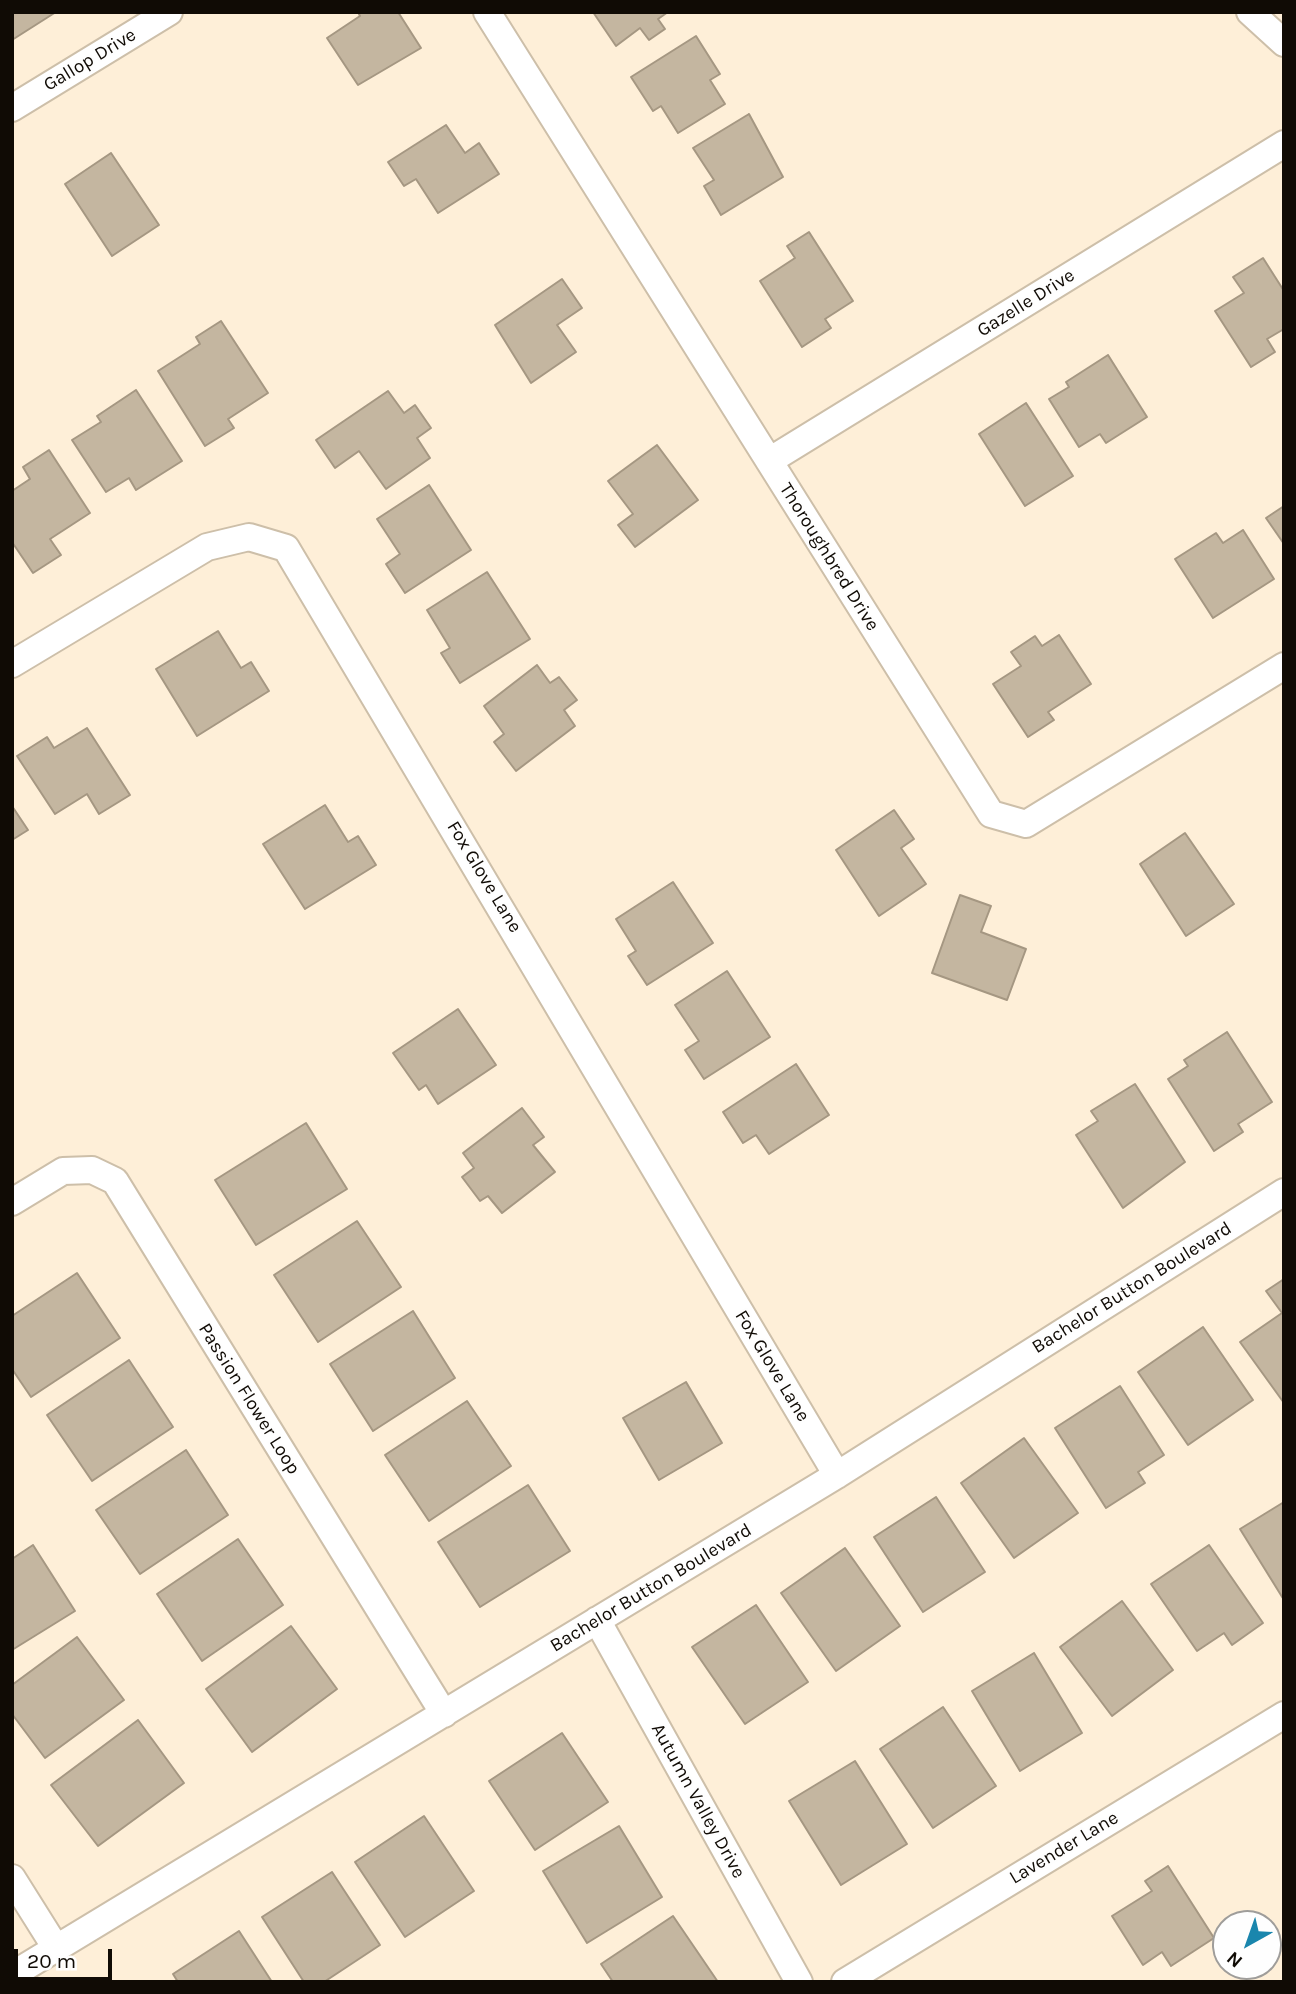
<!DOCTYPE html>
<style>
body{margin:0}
#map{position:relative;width:1296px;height:1994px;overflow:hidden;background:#feefd8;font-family:Karla,sans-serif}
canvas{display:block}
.frame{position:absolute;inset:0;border:14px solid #100b05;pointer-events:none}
.north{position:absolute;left:1212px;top:1910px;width:70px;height:70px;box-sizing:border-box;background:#fefefe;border:2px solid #9f9d9a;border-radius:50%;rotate:220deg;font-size:19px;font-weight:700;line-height:28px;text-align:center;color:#100b05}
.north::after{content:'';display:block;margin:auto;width:24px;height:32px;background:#1a86ad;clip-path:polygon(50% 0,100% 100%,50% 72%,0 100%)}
.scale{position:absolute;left:14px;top:1949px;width:98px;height:32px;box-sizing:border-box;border:4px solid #100b05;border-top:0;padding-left:9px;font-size:21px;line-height:24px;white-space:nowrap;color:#100b05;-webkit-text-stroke:5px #fefefe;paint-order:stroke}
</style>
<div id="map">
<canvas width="1296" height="1994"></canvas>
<div class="frame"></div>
<div class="north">N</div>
<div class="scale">20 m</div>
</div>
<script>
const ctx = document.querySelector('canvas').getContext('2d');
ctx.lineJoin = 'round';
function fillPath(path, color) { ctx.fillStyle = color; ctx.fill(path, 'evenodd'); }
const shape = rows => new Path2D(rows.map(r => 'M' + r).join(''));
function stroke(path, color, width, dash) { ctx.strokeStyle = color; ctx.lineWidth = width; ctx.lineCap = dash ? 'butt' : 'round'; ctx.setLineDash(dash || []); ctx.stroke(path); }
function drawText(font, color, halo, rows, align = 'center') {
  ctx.font = font + ' Karla,sans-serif'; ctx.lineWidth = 5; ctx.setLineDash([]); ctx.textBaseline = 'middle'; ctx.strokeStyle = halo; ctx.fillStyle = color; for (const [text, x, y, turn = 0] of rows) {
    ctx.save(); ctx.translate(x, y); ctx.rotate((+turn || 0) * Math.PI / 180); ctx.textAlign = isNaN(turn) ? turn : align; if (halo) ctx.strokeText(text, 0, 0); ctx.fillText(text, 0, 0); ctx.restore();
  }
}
const building = shape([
 [12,12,56,12,12,40,12,12],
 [358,12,398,12,421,48,358,85,327,38,360,16,358,12],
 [593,12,668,12,658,19,665,29,649,40,640,28,616,46,593,12],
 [696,36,720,74,710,80,725,104,678,133,661,106,653,111,631,77,696,36],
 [749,114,783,177,721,215,704,186,714,180,693,148,749,114],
 [446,125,465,153,479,143,499,174,438,213,416,179,404,186,388,162,446,125],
 [111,153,159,225,112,256,65,184,111,153],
 [809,232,853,301,825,319,831,328,802,347,760,281,795,258,787,246,809,232],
 [1263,258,1284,291,1284,329,1267,339,1275,352,1251,367,1215,311,1244,293,1233,277,1263,258],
 [562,279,582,308,557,325,576,352,531,383,495,325,562,279],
 [221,321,268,393,228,419,234,428,205,446,158,371,200,344,196,337,221,321],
 [1108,355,1147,417,1106,443,1100,434,1079,447,1049,399,1069,387,1066,382,1108,355],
 [136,390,182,461,136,490,129,478,106,492,72,440,101,422,97,416,136,390],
 [388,391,404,413,415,405,431,428,417,438,430,458,386,489,359,451,335,468,316,440,388,391],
 [1026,403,1073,476,1025,506,979,434,1026,403],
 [657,445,698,500,635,547,618,525,633,514,608,481,657,445],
 [49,450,90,513,50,539,61,555,33,573,12,542,12,491,30,479,23,467,49,450],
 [429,485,471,550,405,593,386,564,400,554,377,519,429,485],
 [1284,506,1284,544,1266,518,1284,506],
 [1243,530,1274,579,1213,618,1175,559,1216,533,1223,543,1243,530],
 [487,572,530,639,460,683,441,653,450,648,427,610,487,572],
 [218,631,241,668,251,662,269,691,197,736,156,669,218,631],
 [1059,635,1091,684,1048,712,1054,720,1028,737,993,684,1021,666,1011,652,1035,636,1042,646,1059,635],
 [537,665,550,683,559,677,577,700,564,710,575,726,516,771,494,742,504,734,484,706,537,665],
 [87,728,130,795,99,814,87,794,55,814,17,756,47,737,54,748,87,728],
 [325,805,348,842,358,836,376,865,305,909,263,844,325,805],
 [12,806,28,830,12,840,12,806],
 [894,810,914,839,901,848,926,884,879,916,836,850,894,810],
 [1185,833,1234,904,1186,936,1140,864,1185,833],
 [673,882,713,943,647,985,628,956,636,951,616,919,673,882],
 [960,895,991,906,981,932,1026,949,1007,1000,932,973,960,895],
 [727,971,770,1037,704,1079,685,1050,699,1041,675,1005,727,971],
 [458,1009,496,1065,438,1104,426,1085,419,1090,393,1053,458,1009],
 [1227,1032,1272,1102,1238,1124,1243,1132,1214,1151,1168,1079,1188,1066,1184,1060,1227,1032],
 [796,1064,829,1115,769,1154,756,1135,743,1143,723,1112,796,1064],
 [1135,1084,1185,1162,1123,1208,1076,1135,1098,1121,1091,1111,1135,1084],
 [522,1108,544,1137,533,1145,555,1172,502,1213,488,1196,480,1201,462,1177,474,1168,463,1153,522,1108],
 [306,1123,347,1189,256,1245,215,1180,306,1123],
 [357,1221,401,1287,318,1342,274,1275,357,1221],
 [77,1273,120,1338,31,1397,12,1369,12,1316,77,1273],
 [1284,1279,1284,1403,1240,1342,1282,1313,1266,1291,1284,1279],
 [413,1311,455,1378,373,1431,330,1364,413,1311],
 [1203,1327,1253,1400,1188,1445,1138,1372,1203,1327],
 [129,1360,173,1427,92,1481,47,1415,129,1360],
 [686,1382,722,1443,659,1480,623,1418,686,1382],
 [1120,1386,1164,1455,1138,1472,1145,1483,1106,1508,1055,1428,1120,1386],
 [467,1401,511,1466,429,1521,385,1455,467,1401],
 [1024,1438,1078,1513,1014,1558,961,1483,1024,1438],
 [186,1450,228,1515,140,1574,96,1510,186,1450],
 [528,1485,570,1551,480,1607,438,1542,528,1485],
 [936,1497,985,1572,923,1612,874,1537,936,1497],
 [1284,1502,1284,1600,1240,1529,1284,1502],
 [238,1539,283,1605,202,1661,157,1594,238,1539],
 [33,1545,75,1611,12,1650,12,1559,33,1545],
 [1209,1545,1263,1623,1232,1645,1224,1633,1197,1651,1151,1584,1209,1545],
 [845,1548,900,1626,836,1671,781,1593,845,1548],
 [1122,1601,1173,1670,1112,1716,1060,1647,1122,1601],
 [756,1605,808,1682,745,1724,692,1647,756,1605],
 [291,1626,337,1689,252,1752,206,1689,291,1626],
 [77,1637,124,1700,45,1758,12,1714,12,1685,77,1637],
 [1034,1653,1082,1733,1020,1771,972,1691,1034,1653],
 [943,1707,996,1786,933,1828,880,1749,943,1707],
 [138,1720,184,1783,98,1846,51,1785,138,1720],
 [562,1733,608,1802,535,1850,489,1781,562,1733],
 [855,1761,907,1844,841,1885,789,1801,855,1761],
 [424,1816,474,1891,405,1937,355,1862,424,1816],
 [619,1826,662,1897,587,1943,543,1871,619,1826],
 [1168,1866,1214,1938,1171,1966,1162,1952,1143,1965,1112,1916,1152,1891,1145,1881,1168,1866],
 [332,1872,380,1945,324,1982,304,1982,262,1917,332,1872],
 [673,1916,718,1982,613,1982,601,1964,673,1916],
 [239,1931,272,1982,178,1982,173,1974,239,1931]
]);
fillPath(building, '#c4b6a0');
stroke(building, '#a59782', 2);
const minor = shape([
 [487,12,991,814,1026,824,1284,666],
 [1250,12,1284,43],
 [12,108,169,12],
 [769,461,1284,144],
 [12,664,207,547,249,537,286,548,837,1475],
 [12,1202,63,1171,92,1170,115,1181,444,1714],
 [597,1620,799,1982],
 [12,1878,56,1948],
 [12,1975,837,1475,1284,1192],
 [845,1982,1284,1715]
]);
stroke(minor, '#cdbfa9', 30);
stroke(minor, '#fff', 26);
drawText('19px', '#100b05', '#fefefe', [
 ["Gallop Drive",90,60,-31],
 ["Gazelle Drive",1026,303,-32],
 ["Thoroughbred Drive",829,557,58],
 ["Fox Glove Lane",484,877,59],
 ["Bachelor Button Boulevard",1132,1288,-32],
 ["Fox Glove Lane",772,1366,59],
 ["Passion Flower Loop",249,1399,58],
 ["Bachelor Button Boulevard",651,1588,-31],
 ["Autumn Valley Drive",698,1801,61],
 ["Lavender Lane",1064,1848,-31]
]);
</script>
